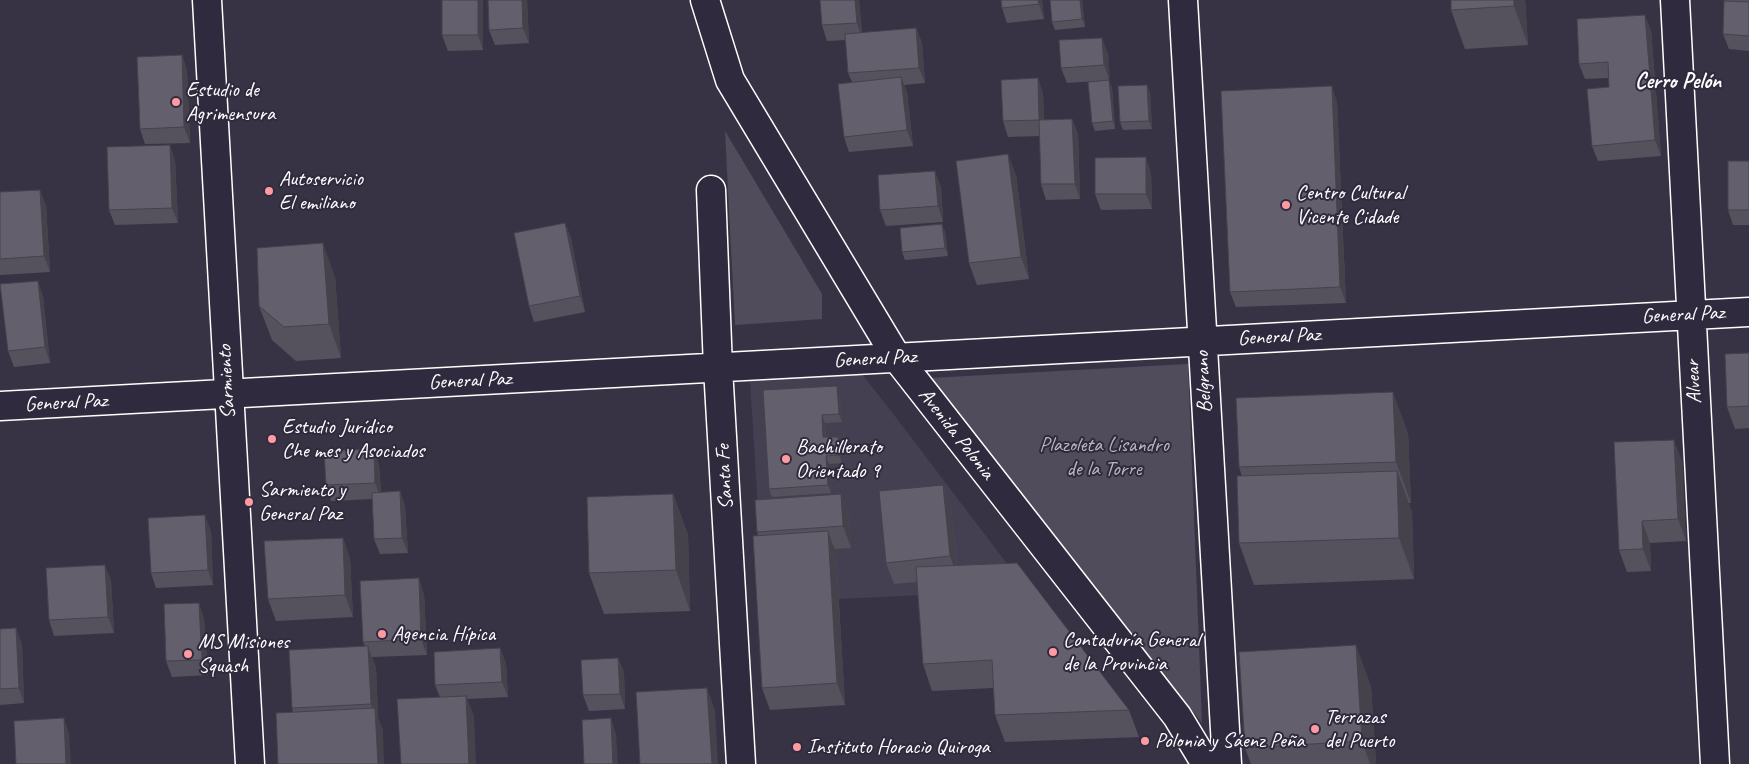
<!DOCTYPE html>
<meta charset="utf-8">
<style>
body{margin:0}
canvas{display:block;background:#373345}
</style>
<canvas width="1749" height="764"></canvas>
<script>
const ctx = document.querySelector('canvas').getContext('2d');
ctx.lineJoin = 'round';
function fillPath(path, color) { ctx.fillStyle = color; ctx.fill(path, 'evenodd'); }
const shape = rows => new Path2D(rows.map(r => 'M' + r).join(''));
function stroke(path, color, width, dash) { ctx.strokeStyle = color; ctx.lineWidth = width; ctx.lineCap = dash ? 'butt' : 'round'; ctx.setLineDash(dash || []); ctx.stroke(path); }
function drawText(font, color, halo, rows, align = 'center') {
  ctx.font = font + ' Caveat,sans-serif'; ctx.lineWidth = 4; ctx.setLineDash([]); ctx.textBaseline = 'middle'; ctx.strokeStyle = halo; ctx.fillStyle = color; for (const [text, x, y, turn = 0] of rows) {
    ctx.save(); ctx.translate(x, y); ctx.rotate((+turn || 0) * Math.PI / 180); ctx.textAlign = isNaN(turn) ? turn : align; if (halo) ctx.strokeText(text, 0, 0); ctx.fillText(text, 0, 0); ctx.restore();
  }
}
fillPath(shape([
 [861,373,891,411,1027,590,838,599,835,553,761,557,750,380]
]), '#444051');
fillPath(shape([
 [725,131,822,294,822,319,735,325],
 [1188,364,1202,723,930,378]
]), '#514c5c');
const minor = shape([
 [207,0,250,764],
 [705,0,730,80,897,358,1177,716,1206,764],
 [1183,0,1227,764],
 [1675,0,1715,764],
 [711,190,718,368,741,764],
 [0,406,1749,312]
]);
stroke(minor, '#fff', 31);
stroke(minor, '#2f2a3d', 28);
fillPath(shape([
 [483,0,483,50,448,51,442,35],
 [527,0,529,43,495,45,489,30],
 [820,0,859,0,862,33,916,28,922,43,925,83,904,85,907,92,913,146,849,152,844,137,852,82,848,73,846,40,827,41,822,25],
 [1042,0,1044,19,1007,23,1002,8],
 [1082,0,1085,27,1055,30,1052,22],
 [1451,0,1525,0,1528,45,1465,49,1451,10],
 [1724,0,1749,0,1749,51,1729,49,1723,34],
 [1651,30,1661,156,1598,161,1592,146,1609,87,1609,78,1585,79,1579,64],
 [1108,53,1109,81,1112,88,1115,129,1095,131,1092,123,1095,81,1067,83,1061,68],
 [182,55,187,71,190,143,145,144,140,129],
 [1038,78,1043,94,1044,120,1072,119,1078,134,1080,199,1046,200,1041,184,1040,136,1008,137,1003,121],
 [1147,85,1150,93,1152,129,1123,130,1120,122],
 [1337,102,1346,303,1236,307,1230,292],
 [175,160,178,223,115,225,109,210],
 [1749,161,1749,225,1733,225,1728,210],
 [1151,173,1152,209,1101,210,1095,194],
 [1016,175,1029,279,977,285,969,263],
 [941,187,943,222,886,226,880,210],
 [0,192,46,205,50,272,0,275],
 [565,223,571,238,585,312,534,322,529,306],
 [942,224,945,232,948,256,905,260,902,252],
 [335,277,341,358,296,361,272,340,259,306],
 [43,296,50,363,14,367,8,351],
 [1749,353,1749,428,1735,429,1727,407],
 [763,390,840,394,842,422,825,423,826,437,838,437,841,445,842,463,829,464,831,493,772,497,769,489],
 [1408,433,1411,503,1408,503,1412,512,1414,579,1254,585,1239,543,1242,476,1239,467],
 [374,449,379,465,381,492,400,491,405,507,408,553,380,554,374,539,372,499,331,501,326,485],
 [1682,461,1686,541,1650,543,1651,571,1627,572,1619,550],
 [943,485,951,506,957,565,1129,710,1139,737,1005,742,995,715,993,688,932,691,923,664,917,582,894,584,886,563],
 [673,494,688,535,690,611,604,614,589,573],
 [841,494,849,516,851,548,834,549,836,553,845,705,770,710,762,688,758,535,757,532],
 [211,531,213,585,156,588,151,573],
 [343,538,350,559,353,617,276,621,268,599],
 [111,580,114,633,54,636,49,620],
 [424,594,427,655,372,657,376,668,378,718,383,730,293,712,292,708,365,646,363,642],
 [204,618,208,675,172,677,166,661],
 [0,629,22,644,24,703,0,705],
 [500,648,506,664,508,697,467,699,474,717,440,697,435,685],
 [618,658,624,673,625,709,589,711,583,695],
 [1371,686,1376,764,1251,764,1245,748]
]), '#55525e');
fillPath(shape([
 [478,0,483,0,483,50,478,35],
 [522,0,527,0,529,43,523,28],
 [855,0,859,0,862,38,857,23],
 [1038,0,1042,0,1044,19,1039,4],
 [1080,0,1082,0,1085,27,1082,19],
 [1514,0,1525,0,1528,45,1514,6],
 [1645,15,1651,30,1661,156,1655,140],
 [916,28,922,43,925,83,919,68],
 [1102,38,1108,53,1110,81,1104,65],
 [182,55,187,71,190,143,184,127],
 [901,77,907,92,913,146,907,130],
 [1038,78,1043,94,1045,135,1039,120],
 [1109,80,1112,88,1115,129,1113,121],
 [1147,85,1150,93,1152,129,1149,121],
 [1332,86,1337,102,1346,303,1340,287],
 [1072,119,1078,134,1080,199,1075,184],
 [170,145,175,160,178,223,172,208],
 [1008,154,1016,175,1029,279,1021,257],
 [1146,157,1151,173,1152,209,1146,194],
 [935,171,941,187,943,222,938,206],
 [40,190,46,205,50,272,44,256],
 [565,223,571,238,585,312,580,296],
 [942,224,945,232,948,256,945,248],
 [323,243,335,277,341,358,329,324],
 [38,281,43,296,50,363,45,347],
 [837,386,840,394,842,422,839,414],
 [1393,392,1408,433,1411,503,1396,462],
 [822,415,825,423,826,445,823,437],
 [838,437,841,445,842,463,839,455],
 [1674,440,1682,461,1686,541,1678,519],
 [374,449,379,465,381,498,375,483],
 [826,456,829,464,831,493,828,485],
 [1397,471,1412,512,1414,579,1399,538],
 [943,485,951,506,958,578,950,556],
 [400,491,405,507,408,553,402,538],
 [673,494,688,535,690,611,676,570],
 [841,494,849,516,851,548,843,526],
 [205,515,211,531,213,585,208,570],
 [1642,521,1650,543,1651,571,1643,549],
 [828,531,836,553,845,705,837,683],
 [343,538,350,559,353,617,345,595],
 [105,565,111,580,114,633,108,617],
 [419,578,424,594,427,655,421,639],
 [199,603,204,618,208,675,202,660],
 [16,628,22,644,24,703,19,688],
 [1356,645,1371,686,1376,764,1370,764,1362,741],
 [368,646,376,668,378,718,383,730,384,764,378,764,375,716,371,704],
 [500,648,506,664,508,697,502,682],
 [618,658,624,673,625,709,620,694],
 [707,688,715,710,718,764,712,764],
 [466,696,474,717,476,764,469,764],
 [64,718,69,734,71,764,66,764],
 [611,718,616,734,618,764,613,764]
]), '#45424c');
const building = shape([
 [442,0,478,0,478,35,442,35,442,0],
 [488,0,522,0,523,28,489,30,488,0],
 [820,0,855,0,857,23,822,25,820,0],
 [1001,0,1038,0,1039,4,1002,8,1001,0],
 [1050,0,1080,0,1082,19,1052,22,1050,0],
 [1451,0,1514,0,1514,6,1451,10,1451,0],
 [1724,1,1749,2,1749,36,1723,34,1724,1],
 [1645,15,1655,140,1592,146,1587,89,1609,87,1608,62,1579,64,1577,19,1645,15],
 [916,28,919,68,848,73,845,34,916,28],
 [1102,38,1104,65,1061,68,1059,40,1102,38],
 [182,55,184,127,140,129,137,57,182,55],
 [901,77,907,130,844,137,838,84,901,77],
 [1038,78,1039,120,1003,121,1001,80,1038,78],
 [1109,80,1113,121,1092,123,1088,82,1109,80],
 [1147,85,1149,121,1120,122,1118,86,1147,85],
 [1332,86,1340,287,1230,292,1221,91,1332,86],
 [1072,119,1075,184,1041,184,1039,120,1072,119],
 [170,145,172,208,109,210,107,147,170,145],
 [1008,154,1021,257,969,263,956,161,1008,154],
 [1146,157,1146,194,1095,194,1095,158,1146,157],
 [1728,161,1749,161,1749,210,1728,210,1728,161],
 [935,171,938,206,880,210,878,175,935,171],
 [40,190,44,256,0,259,0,192,40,190],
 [565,223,580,296,529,306,514,233,565,223],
 [942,224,945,248,902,252,900,228,942,224],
 [323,243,329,324,284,327,259,306,257,248,323,243],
 [38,281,45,347,8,351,0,284,38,281],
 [1749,353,1749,406,1727,407,1725,354,1749,353],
 [837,386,839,414,822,415,823,437,838,437,839,455,826,456,828,485,769,489,763,390,837,386],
 [1393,392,1396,462,1239,467,1236,398,1393,392],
 [1674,440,1678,519,1642,521,1643,549,1619,550,1614,442,1674,440],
 [374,449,375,483,326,485,324,451,374,449],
 [1397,471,1399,538,1239,543,1237,476,1397,471],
 [943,485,950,556,886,563,879,491,943,485],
 [400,491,402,538,374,539,372,493,400,491],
 [673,494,676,570,589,573,587,497,673,494],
 [841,494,843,526,757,532,755,500,841,494],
 [205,515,208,570,151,573,148,518,205,515],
 [828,531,837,683,762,688,753,536,828,531],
 [343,538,345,595,268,599,264,541,343,538],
 [1017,563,1129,710,995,715,992,660,923,664,916,567,1017,563],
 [105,565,108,617,49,620,46,568,105,565],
 [419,578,421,639,363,642,360,581,419,578],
 [199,603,202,660,166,661,164,604,199,603],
 [16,628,19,688,0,689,0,629,16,628],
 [1356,645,1362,741,1245,748,1239,652,1356,645],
 [368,646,371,704,292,708,289,650,368,646],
 [500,648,502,682,435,685,434,652,500,648],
 [618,658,620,694,583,695,581,660,618,658],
 [707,688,712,764,640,764,636,692,707,688],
 [466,696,469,764,401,764,397,699,466,696],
 [375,708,378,764,278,764,276,713,375,708],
 [64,718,66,764,16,764,14,721,64,718],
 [611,718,613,764,584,764,582,720,611,718]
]);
fillPath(building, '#635f6d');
stroke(building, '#45424c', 1);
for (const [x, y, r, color] of [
 [176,102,5,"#ff9aa2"],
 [269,191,5,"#ff9aa2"],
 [1286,205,5,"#ff9aa2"],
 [272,439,5,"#ff9aa2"],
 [786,459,5,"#ff9aa2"],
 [249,502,5,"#ff9aa2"],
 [382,634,5,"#ff9aa2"],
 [1053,652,5,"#ff9aa2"],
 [188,654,5,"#ff9aa2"],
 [1315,729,5,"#ff9aa2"],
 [1145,741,5,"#ff9aa2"],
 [797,747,5,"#ff9aa2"]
]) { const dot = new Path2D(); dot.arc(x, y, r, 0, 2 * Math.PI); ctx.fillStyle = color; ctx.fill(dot); stroke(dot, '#2f2a3d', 2); }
drawText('21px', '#fff', '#2f2a3d', [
 ["Estudio de",186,90],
 ["Agrimensura",186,114],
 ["Autoservicio",279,179],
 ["El emiliano",279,203],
 ["Centro Cultural",1296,193],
 ["Vicente Cidade",1296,217],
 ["Estudio Jurídico",282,427],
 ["Che mes y Asociados",282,451],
 ["Bachillerato",796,447],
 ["Orientado 9",796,471],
 ["Sarmiento y",259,490],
 ["General Paz",259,514],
 ["Agencia Hípica",392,634],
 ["Contaduría General",1063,640],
 ["de la Provincia",1063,664],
 ["MS Misiones",198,642],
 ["Squash",198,666],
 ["Terrazas",1325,717],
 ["del Puerto",1325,741],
 ["Polonia y Sáenz Peña",1155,741],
 ["Instituto Horacio Quiroga",807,747]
], 'left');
drawText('21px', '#fff', '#2f2a3d', [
 ["General Paz",1683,315,-3],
 ["General Paz",1279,337,-3],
 ["General Paz",875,359,-3],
 ["General Paz",470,381,-3],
 ["Sarmiento",227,382,-93],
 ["Belgrano",1204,382,-93],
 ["Alvear",1694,382,-93],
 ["General Paz",66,403,-3],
 ["Avenida Polonia",956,434,52],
 ["Santa Fe",725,477,-93]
]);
drawText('21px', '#b9b7be', '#2f2a3d', [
 ["Plazoleta Lisandro",1104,445],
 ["de la Torre",1104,469]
]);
drawText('bold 22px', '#fff', '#2f2a3d', [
 ["Cerro Pelón",1678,82]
]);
</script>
